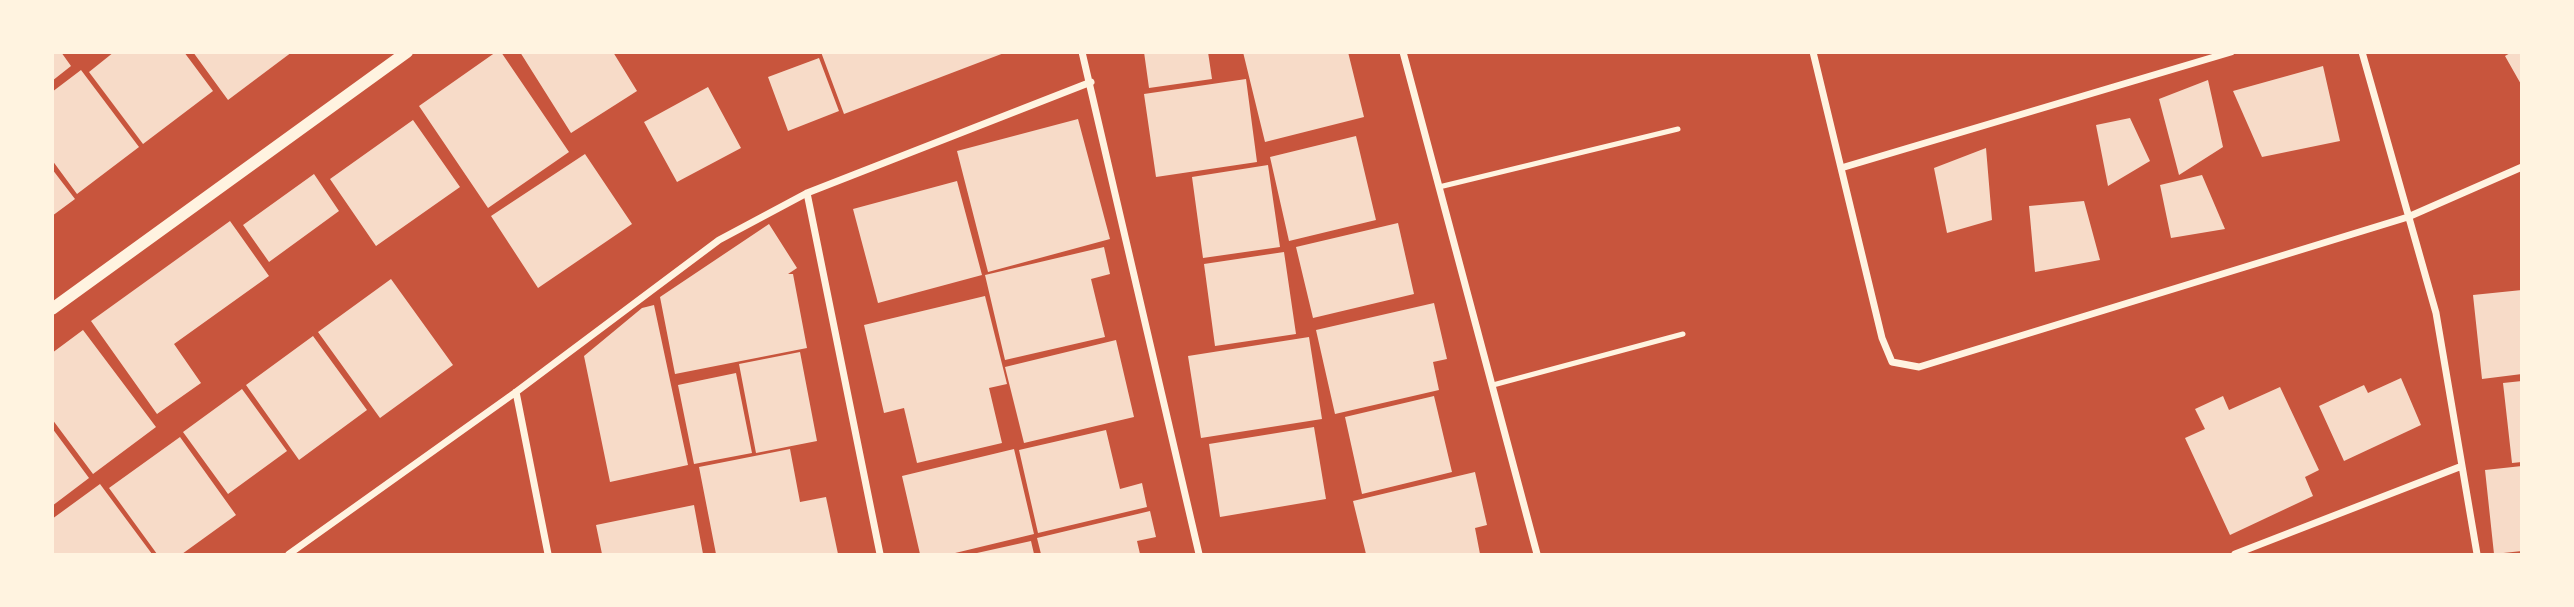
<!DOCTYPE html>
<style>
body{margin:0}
#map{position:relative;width:2574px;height:607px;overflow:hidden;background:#c8553d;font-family:Signika,sans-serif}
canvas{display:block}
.frame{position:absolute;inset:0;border:54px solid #fff3e0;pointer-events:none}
</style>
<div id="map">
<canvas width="2574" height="607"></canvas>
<div class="frame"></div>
</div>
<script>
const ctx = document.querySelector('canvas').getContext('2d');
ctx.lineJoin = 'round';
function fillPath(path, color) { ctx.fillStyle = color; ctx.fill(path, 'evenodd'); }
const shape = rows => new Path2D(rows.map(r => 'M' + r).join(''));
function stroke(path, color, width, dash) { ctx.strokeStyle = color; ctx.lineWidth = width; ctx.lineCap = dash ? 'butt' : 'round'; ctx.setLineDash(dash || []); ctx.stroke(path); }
fillPath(shape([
 [52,52,61,52,71,66,52,81],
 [114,52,184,52,213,91,143,144,89,72],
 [193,52,292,52,228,100],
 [496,52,501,52,569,152,488,208,419,106],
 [520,52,613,52,637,91,571,133],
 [821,52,1004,52,1004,53,844,114],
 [1144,52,1208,52,1212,79,1149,88],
 [1243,52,1348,52,1364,117,1265,142],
 [2512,52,2522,52,2522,86,2505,56],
 [819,58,839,111,788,131,768,77],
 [2323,66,2340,141,2262,157,2233,91],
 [81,70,139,147,77,194,52,160,52,92],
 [1246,79,1257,162,1156,177,1144,94],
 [2208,80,2223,147,2179,175,2159,99],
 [708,87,741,148,677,182,644,122],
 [2130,118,2150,161,2108,186,2096,125],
 [1078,119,1110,239,988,272,957,151],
 [413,120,460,187,376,246,330,179],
 [1356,136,1376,220,1289,241,1270,157],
 [1986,148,1992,220,1947,233,1934,168],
 [585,154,632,224,538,288,491,216],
 [1268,165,1280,247,1203,258,1192,177],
 [52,169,75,199,52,216],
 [314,174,339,211,269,262,243,225],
 [2202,175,2225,229,2171,238,2160,185],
 [957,181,982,275,878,303,853,209],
 [2084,201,2100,260,2035,272,2029,206],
 [230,221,269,276,174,344,201,383,157,414,91,321],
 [1398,223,1414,294,1313,318,1296,247],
 [769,224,797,268,788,274,793,274,807,348,675,374,660,297],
 [1104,247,1110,274,1091,279,1105,337,1005,360,985,275],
 [1284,252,1296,334,1215,346,1204,264],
 [391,279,453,365,380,418,318,332],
 [2522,290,2522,374,2482,379,2473,295],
 [985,296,1007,384,989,388,1002,443,917,463,904,408,884,413,864,325],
 [1434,303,1447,359,1433,362,1439,390,1335,414,1316,330],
 [654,305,688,465,610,482,584,356,642,308],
 [83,330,156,427,93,474,52,419,52,353],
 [313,336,367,410,299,460,246,385],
 [1309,337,1322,419,1201,438,1188,356],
 [1116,340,1134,417,1024,443,1005,367],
 [800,352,817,441,756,453,739,364],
 [736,373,752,453,694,464,678,385],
 [2401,378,2421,425,2344,461,2319,406,2364,385,2368,393],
 [2522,381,2522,462,2512,463,2503,383],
 [2280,387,2319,470,2305,477,2313,496,2230,535,2185,438,2205,429,2195,409,2223,396,2229,410],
 [242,389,287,451,228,494,183,432],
 [1434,396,1452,472,1362,494,1345,417],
 [1314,427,1326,499,1220,517,1209,444],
 [52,428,89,478,52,506],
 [1106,430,1120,489,1142,483,1147,507,1038,533,1019,450],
 [180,437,236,515,182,554,157,554,109,488],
 [790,449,800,502,826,497,838,554,716,554,699,467],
 [1014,449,1034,534,951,554,920,554,902,476],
 [2522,466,2522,551,2494,554,2485,470],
 [1475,472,1487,525,1475,528,1480,554,1366,554,1353,501],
 [100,484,152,554,52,554,52,519],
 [694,505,703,554,602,554,596,525],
 [1150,511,1156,537,1137,541,1140,554,1041,554,1037,538],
 [1031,541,1034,554,977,554,977,553]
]), '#f7dbc8');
stroke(shape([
 [1439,187,1678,129],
 [1493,385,1683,334]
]), '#fff3e0', 5);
stroke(shape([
 [1082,52,1199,554],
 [1403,52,1537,554],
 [1813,52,1882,338,1892,362,1919,367,2408,217,2522,167],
 [2362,52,2436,313,2477,554],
 [1841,168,2231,52],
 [807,193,880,554],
 [516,392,548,554],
 [289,554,516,392,719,240,807,193,1091,82],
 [2235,554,2462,466]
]), '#fff3e0', 7);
stroke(shape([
 [52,309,407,52]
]), '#fff3e0', 12);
</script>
